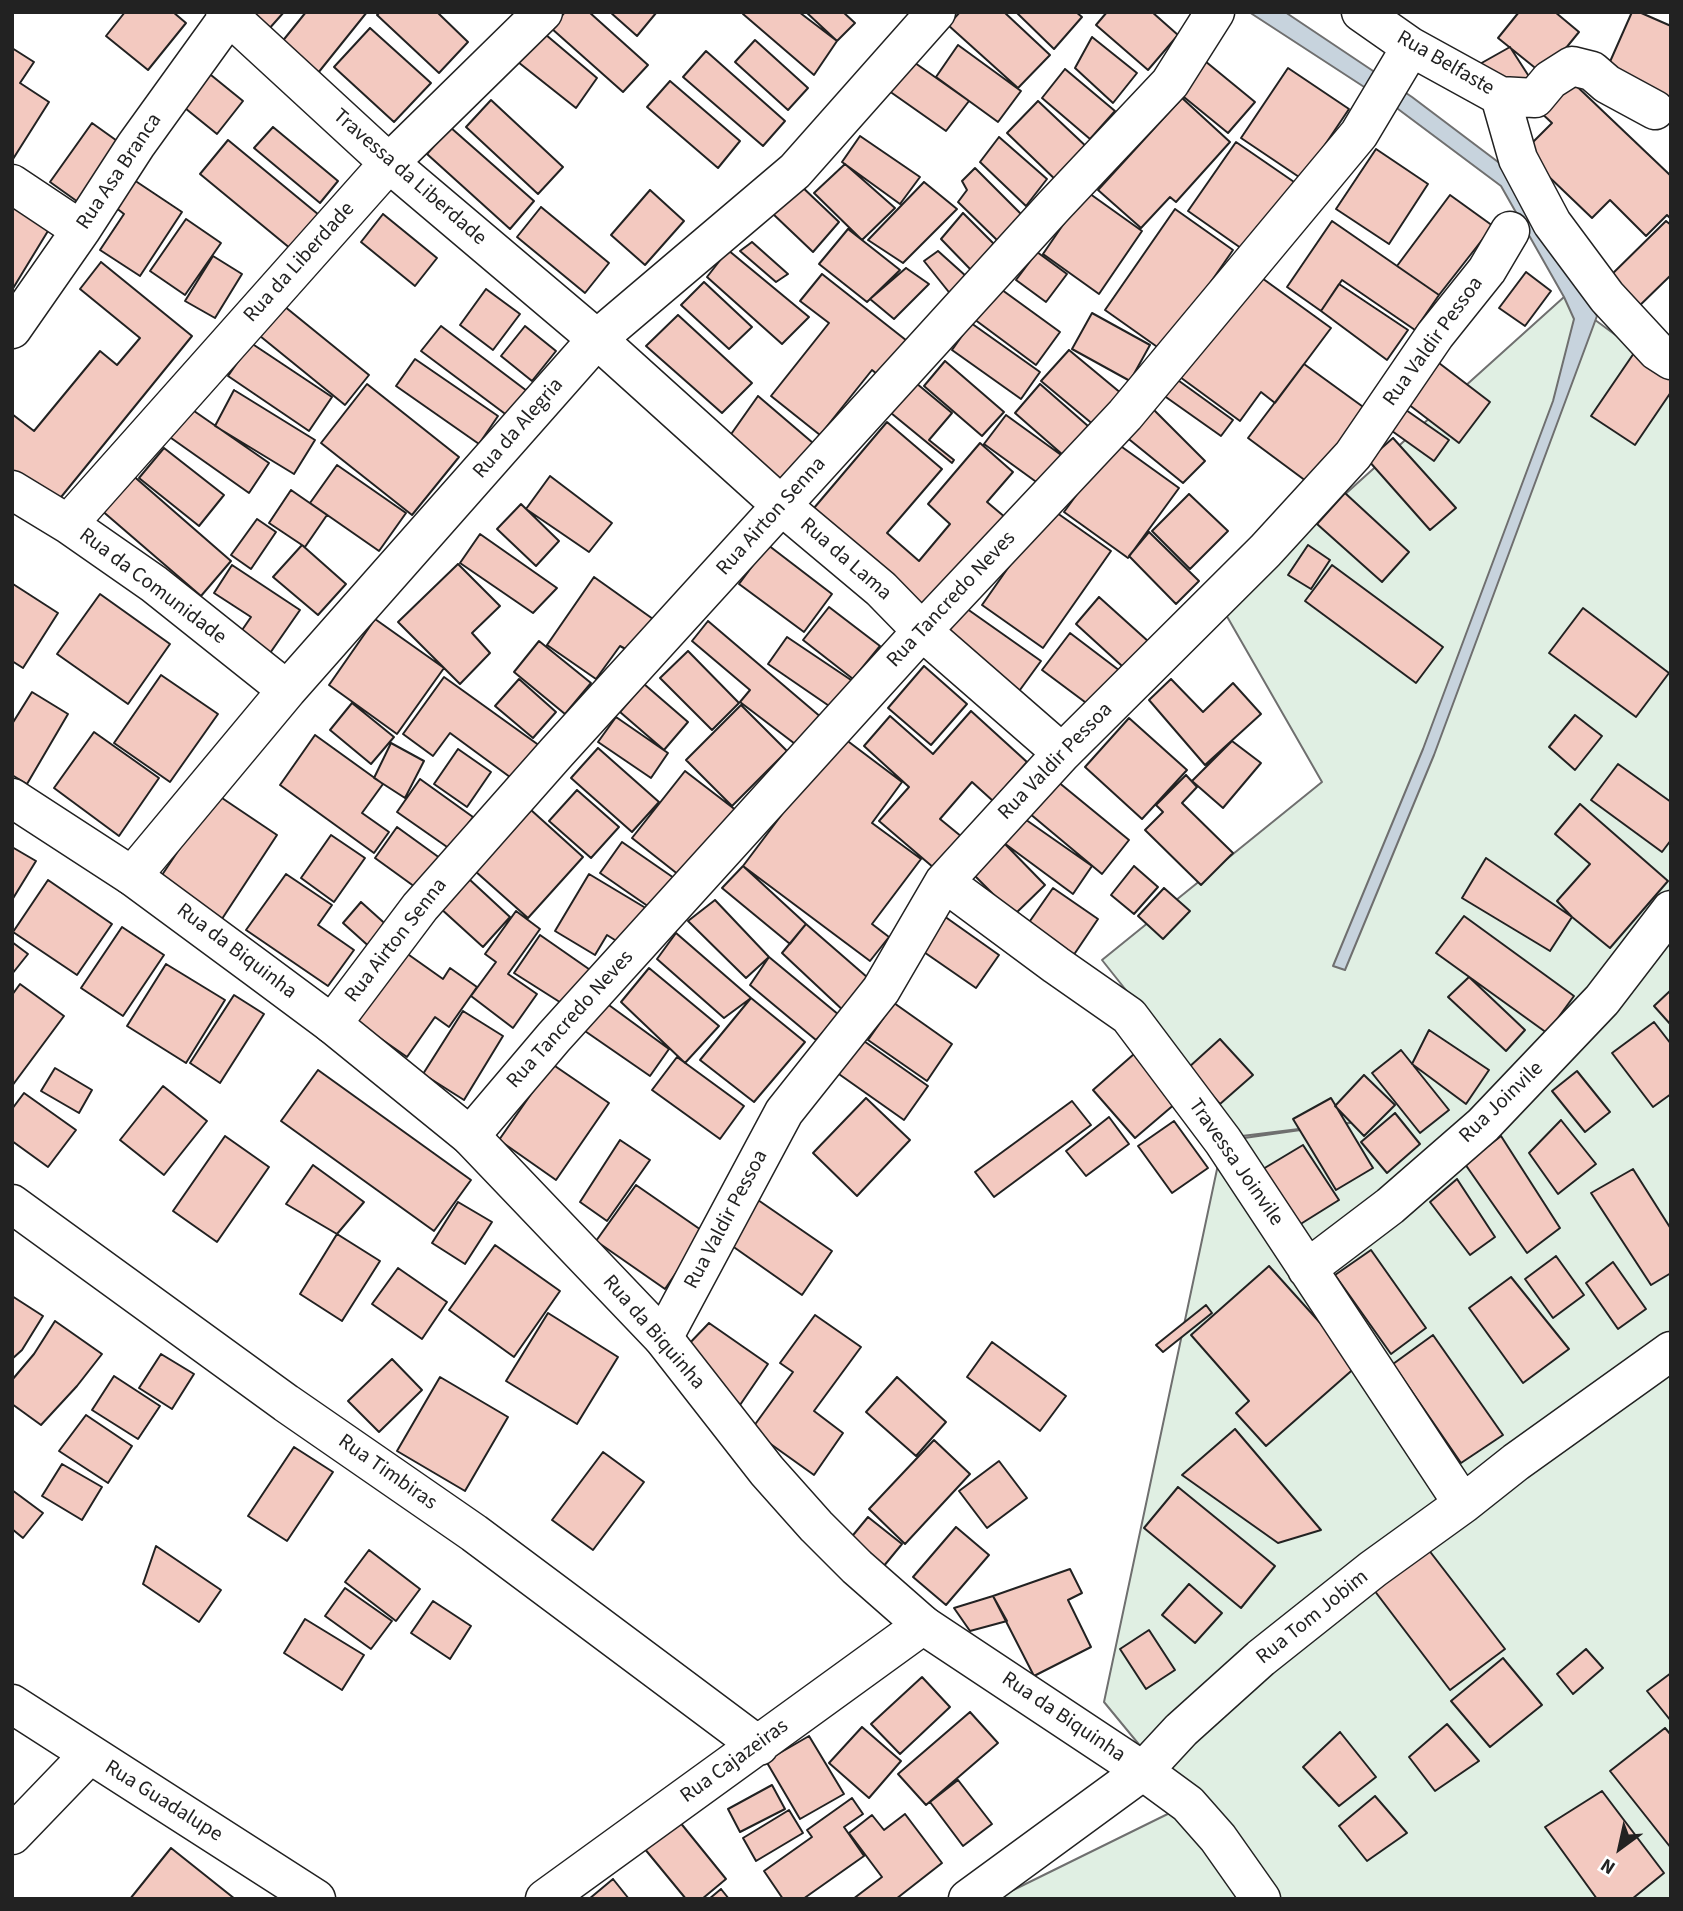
<!DOCTYPE html>
<style>
body{margin:0}
#map{position:relative;width:1683px;height:1911px;overflow:hidden;background:#fff;font-family:"Source Sans 3",sans-serif}
canvas{display:block}
.frame{position:absolute;inset:0;border:14px solid #222;pointer-events:none}
.north{position:absolute;left:1585px;top:1813px;width:70px;height:70px;-webkit-text-stroke:5px #fff;paint-order:stroke;rotate:213deg;font-size:19px;font-weight:700;line-height:28px;text-align:center;color:#222}
.north::after{content:'';display:block;margin:auto;width:24px;height:32px;background:#222;clip-path:polygon(50% 0,100% 100%,50% 72%,0 100%)}
</style>
<div id="map">
<canvas width="1683" height="1911"></canvas>
<div class="frame"></div>
<div class="north">N</div>
</div>
<script>
const ctx = document.querySelector('canvas').getContext('2d');
ctx.lineJoin = 'round';
function fillPath(path, color) { ctx.fillStyle = color; ctx.fill(path, 'evenodd'); }
const shape = rows => new Path2D(rows.map(r => 'M' + r).join(''));
function stroke(path, color, width, dash) { ctx.strokeStyle = color; ctx.lineWidth = width; ctx.lineCap = dash ? 'butt' : 'round'; ctx.setLineDash(dash || []); ctx.stroke(path); }
function drawText(font, color, halo, rows, align = 'center') {
  ctx.font = font + ' "Source Sans 3",sans-serif'; ctx.lineWidth = 5; ctx.setLineDash([]); ctx.textBaseline = 'middle'; ctx.strokeStyle = halo; ctx.fillStyle = color; for (const [text, x, y, turn = 0] of rows) {
    ctx.save(); ctx.translate(x, y); ctx.rotate((+turn || 0) * Math.PI / 180); ctx.textAlign = isNaN(turn) ? turn : align; if (halo) ctx.strokeText(text, 0, 0); ctx.fillText(text, 0, 0); ctx.restore();
  }
}
const green = shape([
 [1564,297,1625,342,1671,398,1671,1899,995,1899,1188,1804,1104,1702,1223,1141,1364,1121,1242,1136,1102,960,1322,782,1221,606,1564,297]
]);
fillPath(green, '#e0efe3');
stroke(green, '#6f6f6f', 2);
const water = shape([
 [1249,12,1285,12,1412,97,1510,171,1597,316,1434,755,1345,970,1333,966,1423,749,1553,401,1574,319,1564,297,1501,186,1398,109,1249,12]
]);
fillPath(water, '#c7d3dd');
stroke(water, '#6f6f6f', 2);
const building = shape([
 [125,12,173,12,186,23,148,70,106,36,125,12],
 [249,12,284,12,268,30,249,12],
 [306,12,367,12,314,78,277,48,306,12],
 [380,12,437,12,468,42,439,73,377,15,380,12],
 [565,12,589,12,648,65,623,92,551,28,565,12],
 [610,12,655,12,656,13,637,36,610,12],
 [744,12,799,12,837,41,814,75,743,14,744,12],
 [806,12,843,12,855,23,837,41,806,12],
 [960,12,1004,12,1050,55,1018,88,948,25,960,12],
 [1016,12,1076,12,1082,17,1054,49,1016,12],
 [1107,12,1152,12,1178,35,1148,70,1096,25,1107,12],
 [1519,12,1555,12,1579,32,1544,75,1498,38,1519,12],
 [1632,12,1639,12,1671,26,1671,103,1605,73,1632,12],
 [370,28,431,83,394,122,334,67,370,28],
 [539,29,597,78,576,108,518,62,539,29],
 [1092,37,1137,73,1113,103,1075,68,1092,37],
 [755,40,808,88,788,110,735,62,755,40],
 [958,45,1021,91,998,122,936,77,958,45],
 [1510,47,1530,78,1503,91,1478,65,1510,47],
 [12,48,34,62,20,83,49,102,13,159,12,48],
 [706,51,785,121,763,146,683,77,706,51],
 [908,58,969,101,946,131,882,86,908,58],
 [1205,61,1255,102,1228,133,1179,93,1205,61],
 [1288,68,1349,109,1302,179,1241,138,1288,68],
 [1065,69,1115,111,1090,139,1042,98,1065,69],
 [206,71,243,101,217,134,180,104,206,71],
 [1567,77,1671,176,1671,219,1667,215,1646,236,1610,200,1592,218,1523,152,1552,123,1537,109,1567,77],
 [670,81,740,141,718,168,647,107,670,81],
 [1182,98,1230,142,1176,202,1170,197,1141,228,1098,190,1182,98],
 [491,100,563,167,538,194,466,127,491,100],
 [1038,101,1091,151,1060,184,1007,133,1038,101],
 [92,123,127,148,85,207,50,182,92,123],
 [273,127,338,181,320,203,254,148,273,127],
 [450,127,534,201,510,229,427,154,450,127],
 [860,136,920,177,900,204,842,162,860,136],
 [999,137,1047,179,1026,206,980,162,999,137],
 [228,140,319,215,291,249,200,174,228,140],
 [1236,142,1297,184,1248,253,1188,211,1236,142],
 [1376,149,1428,184,1389,244,1336,209,1376,149],
 [845,164,895,208,862,240,814,193,845,164],
 [975,168,1023,216,999,242,958,202,967,190,962,181,975,168],
 [134,180,182,212,140,276,100,250,124,214,115,207,134,180],
 [924,182,957,209,903,263,868,240,924,182],
 [799,184,839,222,813,252,772,213,799,184],
 [650,190,684,221,645,265,611,235,650,190],
 [1086,191,1142,231,1099,294,1043,254,1086,191],
 [1450,195,1493,226,1439,295,1397,266,1450,195],
 [12,202,51,226,12,290,12,202],
 [541,207,609,263,585,293,517,237,541,207],
 [1175,209,1233,250,1163,351,1105,310,1175,209],
 [963,213,994,244,971,270,941,239,963,213],
 [383,214,437,258,415,286,361,242,383,214],
 [186,219,221,243,185,295,150,271,186,219],
 [1332,221,1439,295,1415,330,1342,280,1321,311,1287,287,1332,221],
 [1666,221,1671,225,1671,275,1633,312,1603,283,1666,221],
 [848,229,900,270,867,302,819,264,848,229],
 [752,242,788,274,776,282,740,251,752,242],
 [728,250,809,317,782,344,707,277,728,250],
 [938,251,967,277,952,296,924,261,938,251],
 [1037,252,1067,274,1046,302,1016,280,1037,252],
 [213,256,242,274,215,318,185,301,213,256],
 [101,262,192,336,53,507,12,475,12,414,34,431,100,351,117,365,140,338,80,289,101,262],
 [906,268,929,284,894,319,870,299,906,268],
 [1526,272,1551,291,1525,326,1499,308,1526,272],
 [1255,273,1331,328,1275,403,1261,392,1240,421,1180,377,1255,273],
 [822,274,916,348,888,383,872,370,820,435,771,396,829,323,800,301,822,274],
 [704,282,752,327,729,349,681,305,704,282],
 [1339,284,1408,330,1387,360,1321,311,1339,284],
 [998,287,1060,332,1036,365,974,319,998,287],
 [486,289,520,314,493,350,460,325,486,289],
 [284,306,369,375,345,405,260,336,284,306],
 [1092,313,1150,345,1130,381,1072,349,1092,313],
 [678,315,752,383,722,413,646,346,678,315],
 [971,323,1040,372,1021,399,952,350,971,323],
 [441,326,527,391,508,416,421,351,441,326],
 [525,326,556,351,532,381,501,356,525,326],
 [251,343,332,397,309,431,228,376,251,343],
 [1069,350,1122,394,1095,426,1041,381,1069,350],
 [1634,353,1671,378,1671,392,1635,445,1591,416,1634,353],
 [415,359,498,416,479,444,396,386,415,359],
 [945,361,1004,412,982,436,924,386,945,361],
 [1439,363,1490,402,1459,443,1408,404,1439,363],
 [1304,364,1366,409,1310,484,1248,438,1304,364],
 [1175,378,1233,420,1221,436,1163,395,1175,378],
 [916,383,952,413,929,440,954,460,952,463,891,413,916,383],
 [367,384,459,457,412,515,321,443,367,384],
 [1040,384,1096,433,1071,462,1015,413,1040,384],
 [234,390,315,440,294,474,215,426,234,390],
 [758,396,820,449,784,490,722,447,758,396],
 [184,404,269,463,249,493,164,433,184,404],
 [1152,408,1205,461,1183,483,1125,436,1152,408],
 [1406,410,1449,440,1434,461,1392,431,1406,410],
 [1006,415,1068,460,1046,489,984,444,1006,415],
 [887,422,942,469,887,533,919,561,950,524,928,504,980,443,1013,472,987,502,1006,518,919,619,803,521,887,422],
 [1393,438,1456,508,1430,530,1368,460,1393,438],
 [1115,442,1179,488,1128,558,1064,512,1115,442],
 [164,448,224,495,199,526,139,478,164,448],
 [337,465,406,513,379,551,310,503,337,465],
 [130,473,231,561,201,596,100,509,130,473],
 [550,476,612,523,589,552,526,509,550,476],
 [291,490,327,515,305,547,269,523,291,490],
 [1345,493,1409,552,1382,582,1317,524,1345,493],
 [1189,494,1228,531,1190,569,1152,531,1189,494],
 [521,504,559,541,536,566,497,529,521,504],
 [1050,508,1111,551,1043,648,982,605,1050,508],
 [257,519,276,532,251,569,231,555,257,519],
 [1149,532,1199,581,1176,604,1129,556,1149,532],
 [480,534,557,588,533,613,460,563,480,534],
 [302,545,346,584,318,615,273,577,302,545],
 [768,545,832,594,804,632,739,584,768,545],
 [1308,545,1330,560,1311,589,1288,575,1308,545],
 [458,564,500,606,472,633,490,653,460,684,398,622,458,564],
 [232,565,300,610,268,656,238,636,251,617,214,593,232,565],
 [1332,565,1443,647,1416,683,1305,601,1332,565],
 [594,577,660,624,631,652,620,646,596,679,547,645,594,577],
 [13,584,58,613,23,668,12,661,13,584],
 [100,594,170,644,128,704,57,654,100,594],
 [1099,597,1159,651,1133,676,1076,624,1099,597],
 [963,606,1041,661,1017,694,940,639,963,606],
 [829,607,880,646,853,679,803,640,829,607],
 [1583,608,1669,673,1636,717,1549,653,1583,608],
 [375,619,444,668,397,734,329,685,375,619],
 [708,621,829,724,803,750,740,702,750,690,692,641,708,621],
 [1070,633,1124,674,1097,711,1042,670,1070,633],
 [787,637,854,682,835,710,768,664,787,637],
 [539,641,591,683,565,714,514,672,539,641],
 [688,651,739,703,712,730,660,678,688,651],
 [924,666,967,704,931,745,888,708,924,666],
 [161,675,218,714,170,782,114,743,161,675],
 [444,677,540,746,514,780,450,733,433,756,403,734,444,677],
 [519,679,556,712,533,738,495,706,519,679],
 [1171,679,1203,712,1233,683,1261,714,1205,765,1149,700,1171,679],
 [644,684,688,722,664,750,620,712,644,684],
 [32,692,68,714,27,784,12,775,12,724,32,692],
 [352,703,394,737,371,764,330,730,352,703],
 [741,705,787,751,732,806,686,760,741,705],
 [971,711,1027,762,993,801,972,782,940,819,962,837,934,868,879,821,909,787,864,746,890,716,933,754,971,711],
 [1575,715,1602,736,1575,770,1549,747,1575,715],
 [616,717,668,753,651,778,598,742,616,717],
 [1129,718,1187,770,1142,819,1085,767,1129,718],
 [94,732,159,778,119,836,54,788,94,732],
 [315,735,383,784,362,813,389,832,374,853,280,785,315,735],
 [841,736,902,782,872,823,921,859,872,924,889,937,870,961,743,866,841,736],
 [1232,741,1261,763,1223,808,1192,781,1232,741],
 [391,743,424,761,405,798,374,778,391,743],
 [598,748,659,802,632,832,571,778,598,748],
 [458,749,491,772,467,807,434,784,458,749],
 [1618,764,1671,802,1671,840,1662,852,1591,800,1618,764],
 [685,771,737,811,684,879,632,838,685,771],
 [1186,775,1197,787,1182,803,1233,853,1201,885,1145,830,1163,812,1156,805,1186,775],
 [420,779,473,817,450,849,397,812,420,779],
 [1057,781,1129,840,1102,874,1029,813,1057,781],
 [577,790,619,827,591,858,549,821,577,790],
 [216,794,277,835,218,925,156,884,216,794],
 [1580,804,1668,881,1610,948,1572,917,1557,901,1590,864,1555,834,1580,804],
 [531,810,583,857,528,918,475,871,531,810],
 [1022,817,1092,866,1073,894,1004,843,1022,817],
 [397,827,444,861,422,892,375,858,397,827],
 [331,835,365,858,334,902,301,878,331,835],
 [622,842,674,878,652,909,600,873,622,842],
 [1004,843,1045,885,1014,915,973,874,1004,843],
 [12,847,36,861,12,900,12,847],
 [1486,858,1572,917,1550,951,1462,898,1486,858],
 [743,866,806,924,790,944,722,888,743,866],
 [1134,866,1158,887,1134,914,1111,895,1134,866],
 [286,874,332,905,318,925,354,950,328,986,246,930,286,874],
 [589,874,649,910,626,947,607,935,595,955,555,931,589,874],
 [469,879,510,917,483,947,439,907,469,879],
 [48,880,112,924,77,975,13,932,48,880],
 [1053,888,1098,919,1069,962,1023,931,1053,888],
 [1164,888,1190,911,1163,939,1138,916,1164,888],
 [715,900,769,957,746,978,688,921,715,900],
 [361,902,391,929,373,950,343,923,361,902],
 [516,911,540,929,508,974,537,994,513,1028,471,996,496,962,485,954,516,911],
 [944,916,999,955,976,988,921,950,944,916],
 [1464,916,1574,996,1547,1033,1436,953,1464,916],
 [806,924,875,984,847,1014,782,953,806,924],
 [122,927,164,955,123,1016,81,988,122,927],
 [676,933,751,998,724,1018,657,959,676,933],
 [540,935,596,974,566,1006,514,973,540,935],
 [12,942,28,954,12,974,12,942],
 [402,950,443,979,450,968,477,987,449,1027,435,1017,407,1057,354,1020,402,950],
 [769,957,839,1015,816,1040,750,985,769,957],
 [166,964,225,1000,186,1063,127,1026,166,964],
 [649,968,719,1026,685,1063,621,1002,649,968],
 [1469,977,1525,1030,1506,1051,1448,997,1469,977],
 [20,984,64,1016,12,1086,12,995,20,984],
 [1671,990,1671,1025,1654,1006,1671,990],
 [234,995,264,1014,220,1083,190,1063,234,995],
 [751,998,805,1042,754,1102,700,1060,751,998],
 [602,1000,669,1049,650,1076,582,1029,602,1000],
 [894,1003,952,1044,927,1081,868,1040,894,1003],
 [463,1011,503,1036,464,1100,423,1074,463,1011],
 [1654,1022,1671,1044,1671,1094,1653,1107,1612,1053,1654,1022],
 [1429,1030,1489,1070,1466,1104,1412,1064,1429,1030],
 [861,1039,928,1086,904,1120,836,1072,861,1039],
 [1220,1039,1253,1075,1220,1104,1188,1068,1220,1039],
 [1401,1050,1449,1110,1420,1133,1372,1073,1401,1050],
 [1134,1054,1176,1103,1135,1138,1093,1090,1134,1054],
 [677,1057,744,1106,720,1139,652,1090,677,1057],
 [552,1064,609,1103,556,1180,499,1140,552,1064],
 [55,1068,92,1090,79,1113,41,1091,55,1068],
 [318,1070,471,1180,434,1231,281,1121,318,1070],
 [1577,1071,1610,1112,1585,1132,1552,1091,1577,1071],
 [1364,1075,1395,1105,1364,1136,1335,1106,1364,1075],
 [163,1086,207,1121,164,1175,120,1140,163,1086],
 [24,1093,76,1130,48,1167,12,1141,12,1109,24,1093],
 [866,1098,910,1140,857,1196,813,1153,866,1098],
 [1331,1098,1373,1168,1336,1190,1293,1119,1331,1098],
 [1072,1101,1091,1125,994,1197,975,1172,1072,1101],
 [1395,1113,1420,1144,1387,1173,1361,1142,1395,1113],
 [1109,1117,1129,1144,1086,1176,1066,1151,1109,1117],
 [1561,1120,1596,1164,1558,1194,1529,1153,1561,1120],
 [1174,1121,1208,1168,1172,1193,1138,1146,1174,1121],
 [225,1136,269,1167,217,1242,173,1211,225,1136],
 [1501,1136,1560,1228,1527,1253,1465,1164,1501,1136],
 [620,1140,650,1160,607,1221,580,1202,620,1140],
 [1303,1145,1339,1200,1299,1225,1263,1169,1303,1145],
 [313,1165,364,1202,337,1234,286,1204,313,1165],
 [1633,1169,1671,1229,1671,1273,1651,1285,1591,1193,1633,1169],
 [1457,1179,1495,1237,1470,1255,1430,1202,1457,1179],
 [636,1185,704,1232,665,1289,596,1241,636,1185],
 [758,1200,832,1251,802,1295,728,1243,758,1200],
 [458,1202,492,1222,465,1264,432,1243,458,1202],
 [337,1234,380,1261,342,1321,300,1294,337,1234],
 [495,1245,560,1291,514,1357,449,1310,495,1245],
 [1371,1250,1426,1328,1391,1354,1335,1275,1371,1250],
 [1556,1256,1584,1295,1553,1318,1525,1279,1556,1256],
 [1613,1262,1646,1309,1618,1329,1586,1283,1613,1262],
 [1269,1266,1358,1365,1266,1446,1236,1413,1249,1401,1191,1335,1269,1266],
 [398,1268,447,1302,422,1339,372,1304,398,1268],
 [1511,1277,1569,1349,1523,1383,1469,1308,1511,1277],
 [12,1296,43,1316,22,1350,12,1359,12,1296],
 [1206,1305,1212,1313,1163,1352,1156,1345,1206,1305],
 [548,1313,618,1357,577,1424,506,1381,548,1313],
 [815,1315,861,1347,814,1411,843,1433,814,1475,751,1430,793,1372,780,1363,815,1315],
 [55,1321,102,1354,77,1386,41,1425,12,1404,12,1380,34,1354,55,1321],
 [709,1323,768,1364,740,1405,686,1347,709,1323],
 [1433,1335,1503,1435,1461,1463,1393,1364,1433,1335],
 [992,1342,1066,1396,1040,1431,967,1377,992,1342],
 [161,1354,194,1374,172,1409,139,1388,161,1354],
 [392,1359,422,1390,379,1432,348,1401,392,1359],
 [114,1376,160,1406,138,1439,92,1410,114,1376],
 [440,1377,508,1417,465,1491,397,1451,440,1377],
 [897,1377,946,1422,916,1456,866,1412,897,1377],
 [86,1415,132,1446,108,1483,59,1451,86,1415],
 [1235,1429,1321,1530,1278,1543,1182,1475,1235,1429],
 [934,1440,970,1474,905,1544,869,1509,934,1440],
 [294,1447,333,1472,287,1541,248,1516,294,1447],
 [603,1452,644,1482,593,1550,552,1520,603,1452],
 [999,1461,1027,1498,987,1528,959,1491,999,1461],
 [62,1464,102,1487,82,1520,42,1496,62,1464],
 [1178,1487,1275,1566,1241,1608,1144,1528,1178,1487],
 [12,1490,43,1513,23,1538,12,1529,12,1490],
 [868,1517,902,1544,883,1567,849,1540,868,1517],
 [956,1527,989,1555,946,1605,913,1577,956,1527],
 [156,1546,221,1590,199,1622,143,1584,156,1546],
 [1428,1549,1505,1649,1450,1690,1374,1590,1428,1549],
 [369,1550,420,1589,396,1621,345,1582,369,1550],
 [1070,1569,1082,1593,1068,1600,1091,1647,1034,1676,993,1596,1070,1569],
 [1189,1584,1222,1613,1195,1643,1162,1615,1189,1584],
 [345,1588,392,1621,371,1649,325,1616,345,1588],
 [993,1596,1007,1621,970,1631,954,1608,993,1596],
 [433,1601,471,1626,450,1659,411,1633,433,1601],
 [305,1619,364,1655,342,1690,284,1653,305,1619],
 [1149,1630,1175,1670,1146,1689,1120,1649,1149,1630],
 [1586,1649,1603,1668,1573,1694,1557,1674,1586,1649],
 [1503,1658,1542,1705,1490,1747,1451,1701,1503,1658],
 [1671,1673,1671,1721,1647,1691,1671,1673],
 [922,1677,950,1707,900,1754,871,1724,922,1677],
 [970,1712,998,1743,926,1805,898,1774,970,1712],
 [1447,1724,1479,1761,1435,1791,1409,1757,1447,1724],
 [862,1727,901,1761,869,1798,829,1763,862,1727],
 [1665,1728,1671,1735,1671,1848,1610,1771,1665,1728],
 [1340,1732,1376,1777,1339,1806,1303,1767,1340,1732],
 [809,1736,844,1794,800,1819,766,1761,809,1736],
 [958,1780,992,1824,963,1846,930,1802,958,1780],
 [772,1785,785,1809,740,1832,728,1809,772,1785],
 [1602,1791,1664,1873,1632,1899,1597,1899,1545,1827,1602,1791],
 [1375,1796,1407,1833,1367,1861,1339,1826,1375,1796],
 [852,1798,863,1814,844,1827,864,1856,803,1899,783,1899,764,1871,812,1837,807,1830,852,1798],
 [789,1810,803,1833,756,1861,743,1838,789,1810],
 [905,1814,942,1863,896,1899,853,1899,882,1877,849,1833,872,1815,884,1830,905,1814],
 [679,1821,726,1879,702,1899,686,1899,644,1848,679,1821],
 [171,1848,235,1899,130,1899,171,1848],
 [613,1879,629,1899,589,1899,613,1879],
 [721,1889,729,1899,709,1899,721,1889]
]);
fillPath(building, '#f3c9c0');
stroke(building, '#222', 2);
const minor = shape([
 [225,12,389,163,597,339,782,506,881,589,922,631,1062,753],
 [1361,12,1411,47,1500,96,1535,98,1550,80,1572,66,1592,71,1607,84,1655,110],
 [1500,96,1518,159,1552,223,1607,297,1657,351,1671,360],
 [12,184,81,230],
 [12,329,81,230,136,145,229,16],
 [12,490,68,524,154,584,287,690],
 [68,524,389,163,543,12],
 [132,876,287,690,597,339,795,171,936,12],
 [944,882,1056,965,1129,1016,1223,1141,1463,1504],
 [332,1024,420,907,557,752,1054,206,1170,83,1215,12],
 [470,1136,554,1037,922,631,1125,415,1359,134,1411,47],
 [12,1204,286,1403,474,1533,759,1746],
 [1307,1269,1390,1206,1483,1125,1602,1000,1671,910],
 [663,1338,784,1112,881,990,944,882,1062,753,1265,551,1353,455,1435,335,1487,270,1510,231],
 [12,1704,316,1899],
 [12,1835,89,1755],
 [545,1899,923,1625],
 [968,1899,1143,1771,1181,1730,1261,1658,1373,1569,1463,1504,1516,1462,1671,1351]
]);
const tertiary = shape([
 [12,798,132,876,258,969,332,1024,470,1136,663,1338,767,1471,816,1526,857,1567,923,1625,1143,1771,1188,1804,1218,1838,1261,1899]
]);
stroke(minor, '#222', 41);
stroke(tertiary, '#222', 41);
stroke(minor, '#fff', 38);
stroke(tertiary, '#fff', 38);
drawText('21px', '#222', '#fff', [
 ["Rua Belfaste",1445,64,30],
 ["Rua Asa Branca",120,172,-56],
 ["Travessa da Liberdade",409,178,41],
 ["Rua da Liberdade",300,263,-48],
 ["Rua Valdir Pessoa",1434,342,-54],
 ["Rua da Alegria",519,429,-49],
 ["Rua Airton Senna",772,517,-48],
 ["Rua da Lama",845,560,41],
 ["Rua da Comunidade",152,587,37],
 ["Rua Tancredo Neves",952,600,-47],
 ["Rua Valdir Pessoa",1056,762,-46],
 ["Rua Airton Senna",397,941,-52],
 ["Rua da Biquinha",236,952,37],
 ["Rua Tancredo Neves",571,1020,-48],
 ["Rua Joinvile",1502,1103,-44],
 ["Travessa Joinvile",1235,1163,55],
 ["Rua Valdir Pessoa",727,1220,-62],
 ["Rua da Biquinha",653,1333,49],
 ["Rua Timbiras",387,1473,35],
 ["Rua Tom Jobim",1313,1618,-39],
 ["Rua da Biquinha",1063,1718,34],
 ["Rua Cajazeiras",735,1762,-36],
 ["Rua Guadalupe",163,1802,32]
]);
</script>
